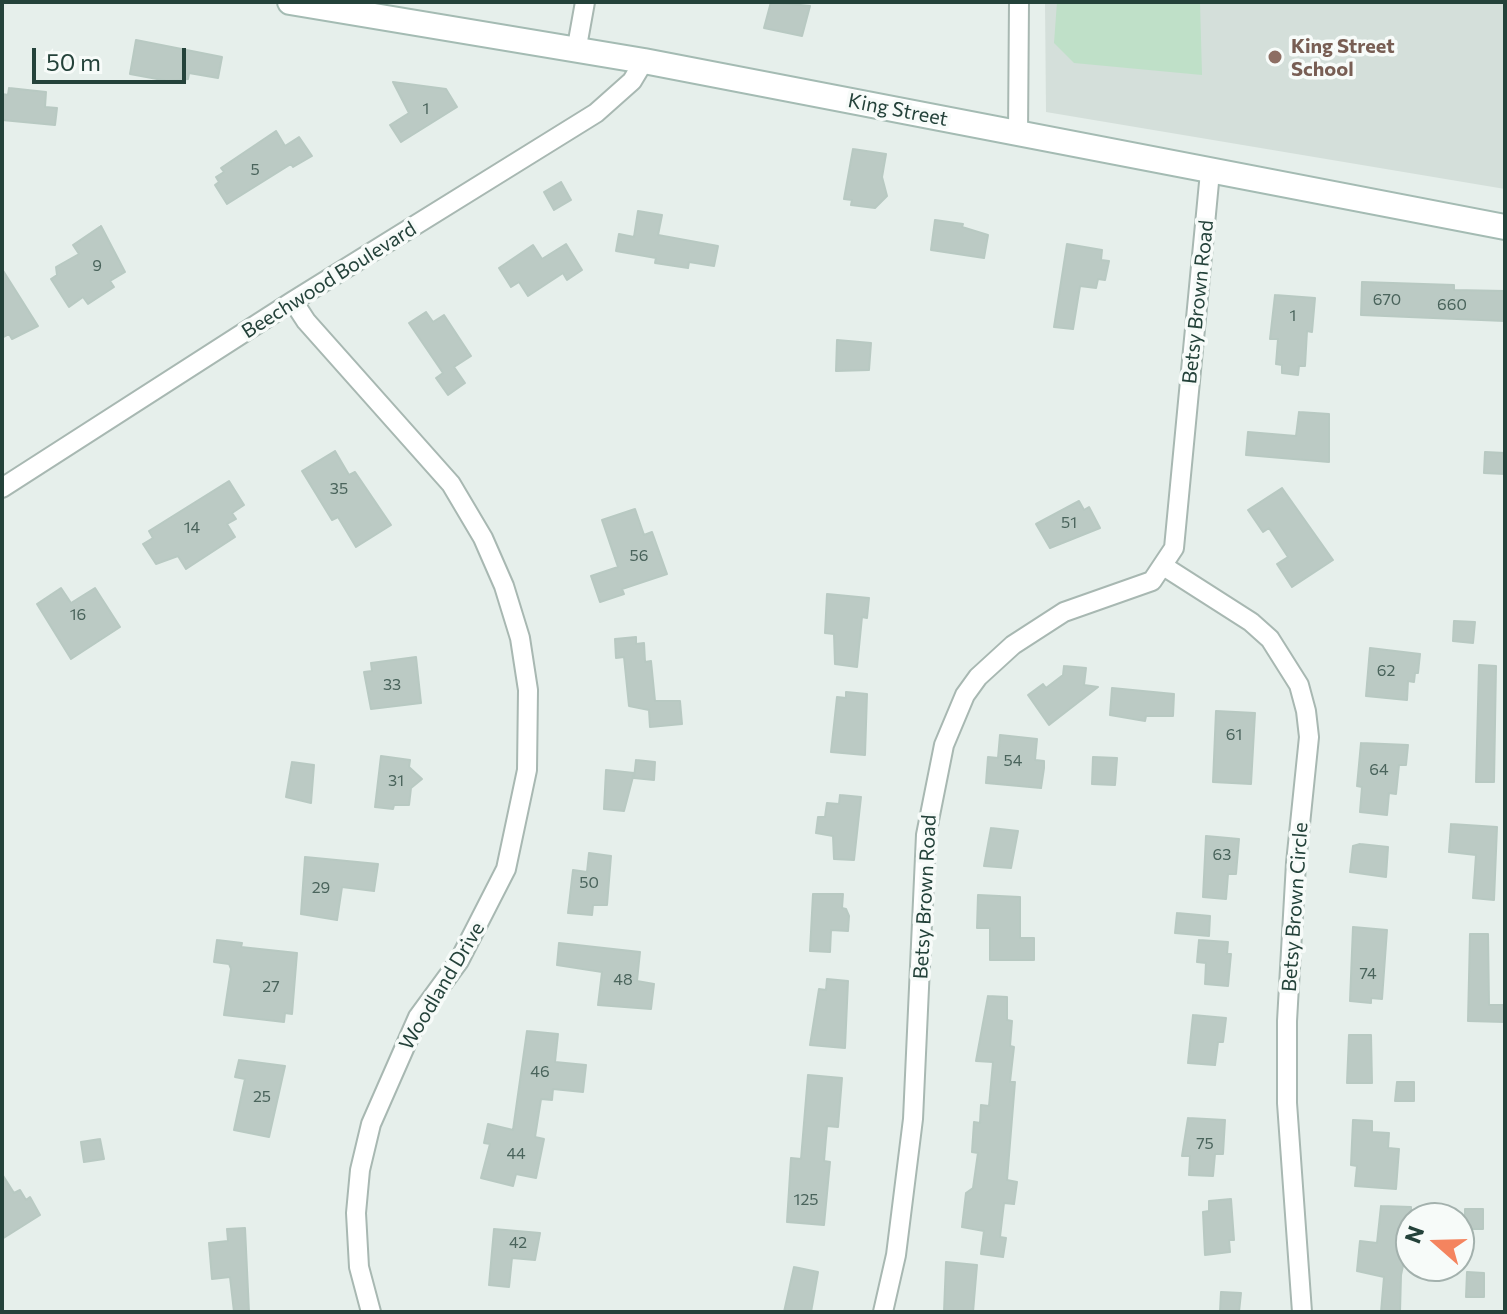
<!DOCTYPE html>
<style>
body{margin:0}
#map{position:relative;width:1507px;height:1314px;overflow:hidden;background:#e6efeb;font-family:Commissioner,sans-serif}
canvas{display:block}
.frame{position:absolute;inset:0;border:4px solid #24423a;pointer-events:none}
.north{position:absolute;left:1395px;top:1202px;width:80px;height:80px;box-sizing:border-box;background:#f7fbf9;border:2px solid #a3b1ad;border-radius:50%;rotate:290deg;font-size:22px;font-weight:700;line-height:32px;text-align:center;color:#24423a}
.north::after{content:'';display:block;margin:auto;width:28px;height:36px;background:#f4845f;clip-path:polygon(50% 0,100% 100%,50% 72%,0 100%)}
.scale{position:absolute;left:32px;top:48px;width:154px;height:36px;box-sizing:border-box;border:4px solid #24423a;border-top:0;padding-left:10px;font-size:24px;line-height:28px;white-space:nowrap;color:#24423a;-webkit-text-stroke:6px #f7fbf9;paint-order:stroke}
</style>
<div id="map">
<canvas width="1507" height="1314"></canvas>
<div class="frame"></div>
<div class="north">N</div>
<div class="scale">50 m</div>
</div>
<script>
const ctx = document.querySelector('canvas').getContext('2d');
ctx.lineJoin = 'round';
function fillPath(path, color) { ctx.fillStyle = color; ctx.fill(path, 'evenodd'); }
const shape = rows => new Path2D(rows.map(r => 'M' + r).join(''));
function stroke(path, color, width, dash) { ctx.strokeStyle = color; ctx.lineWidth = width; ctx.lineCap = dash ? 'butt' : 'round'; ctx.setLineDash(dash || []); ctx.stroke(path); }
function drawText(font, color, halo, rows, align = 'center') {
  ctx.font = font + ' Commissioner,sans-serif'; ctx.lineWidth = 7; ctx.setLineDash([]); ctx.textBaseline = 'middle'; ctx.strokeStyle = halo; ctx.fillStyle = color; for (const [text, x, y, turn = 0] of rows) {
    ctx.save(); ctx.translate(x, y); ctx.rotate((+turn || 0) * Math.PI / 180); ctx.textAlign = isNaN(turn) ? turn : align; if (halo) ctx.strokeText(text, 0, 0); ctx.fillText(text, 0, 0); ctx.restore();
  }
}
fillPath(shape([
 [1045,2,1505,2,1505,189,1046,112]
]), '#d4dfda');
fillPath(shape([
 [1057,2,1200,2,1202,75,1074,63,1054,43]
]), '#bfe0c8');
const building = shape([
 [771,2,810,6,802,36,764,28,771,2],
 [136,40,222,57,218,78,189,73,188,79,168,81,130,74,136,40],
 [393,82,446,89,457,107,401,142,390,125,409,113,393,82],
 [9,88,46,92,45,107,57,108,55,125,2,120,2,94,8,95,9,88],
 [276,131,285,146,299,137,312,156,293,167,291,164,227,204,215,185,219,182,216,177,224,172,221,168,276,131],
 [853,149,886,154,882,177,887,196,875,208,851,205,852,200,844,199,853,149],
 [561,182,571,200,554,210,544,192,561,182],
 [638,211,662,215,658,235,718,246,714,266,689,262,688,268,655,263,656,258,616,251,619,234,634,237,638,211],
 [935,220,963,224,962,227,988,235,984,258,931,250,935,220],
 [101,226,125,272,110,281,114,287,88,304,83,297,69,307,51,279,57,275,56,267,79,254,73,245,101,226],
 [566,244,582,270,567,280,563,273,528,296,519,282,511,287,499,268,533,245,542,259,566,244],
 [1067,244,1102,250,1101,260,1109,261,1105,280,1098,279,1096,288,1080,286,1073,329,1054,327,1067,244],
 [2,269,38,326,12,339,9,334,2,338,2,269],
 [1362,282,1454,285,1454,290,1505,291,1505,321,1361,315,1362,282],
 [1275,295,1315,298,1312,332,1307,331,1305,366,1299,366,1298,375,1282,373,1282,365,1276,364,1278,339,1270,339,1275,295],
 [426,312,433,322,444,315,471,356,454,367,465,383,448,395,436,378,443,373,409,323,426,312],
 [837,340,871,343,869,370,836,371,837,340],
 [1299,412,1329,414,1329,462,1246,455,1248,432,1296,436,1299,412],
 [335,451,349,475,355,472,391,525,356,547,338,517,332,520,302,471,335,451],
 [1485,452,1505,453,1505,474,1484,473,1485,452],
 [229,481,244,505,232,513,236,519,227,524,235,537,186,569,178,556,156,564,143,544,153,538,149,531,229,481],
 [1282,488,1333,560,1292,587,1277,564,1288,557,1269,528,1263,532,1248,510,1282,488],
 [1079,501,1084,510,1089,507,1100,528,1050,548,1036,524,1079,501],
 [635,509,644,535,652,532,667,574,622,589,624,594,600,602,591,576,618,567,602,520,635,509],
 [61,588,71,603,95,588,120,627,71,659,37,604,61,588],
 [827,594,869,598,867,618,862,617,857,667,835,664,834,634,825,633,827,594],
 [1454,621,1475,622,1473,643,1453,641,1454,621],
 [636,637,636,644,644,643,645,662,651,661,655,701,680,701,682,724,650,727,649,710,629,706,624,657,616,658,615,639,636,637],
 [1370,648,1420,654,1418,673,1415,673,1414,682,1408,681,1407,700,1366,696,1370,648],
 [416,657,421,703,371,709,364,672,372,671,371,663,416,657],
 [1479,665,1496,666,1494,782,1476,782,1479,665],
 [1064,666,1086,668,1084,685,1098,687,1049,725,1028,695,1043,684,1046,688,1063,675,1064,666],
 [1112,688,1174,694,1173,716,1146,716,1145,721,1110,715,1112,688],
 [846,692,867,694,865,755,831,752,837,697,846,698,846,692],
 [1216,711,1255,713,1251,784,1213,782,1216,711],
 [1000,735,1037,739,1035,760,1044,761,1044,768,1041,788,986,783,988,757,998,758,1000,735],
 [1361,743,1408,745,1406,765,1399,765,1396,794,1389,793,1387,815,1360,812,1362,787,1357,786,1361,743],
 [381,756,410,760,409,767,422,779,411,788,409,805,394,805,393,809,375,807,381,756],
 [1093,757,1117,758,1115,785,1092,784,1093,757],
 [636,760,655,762,654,780,634,778,636,760],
 [292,762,314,765,311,803,286,797,292,762],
 [606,770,634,773,624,811,604,809,606,770],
 [840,795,861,797,854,860,834,859,833,836,816,833,818,817,825,817,827,803,839,804,840,795],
 [1451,824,1497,827,1494,900,1473,898,1476,855,1449,852,1451,824],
 [991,828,1018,831,1011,868,984,866,991,828],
 [1206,836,1239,839,1236,874,1228,874,1226,899,1203,897,1206,836],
 [1360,844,1388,847,1386,877,1350,872,1353,846,1360,844],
 [589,853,611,856,607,905,593,905,592,915,568,913,573,870,587,872,589,853],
 [305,857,378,864,374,891,342,887,337,920,301,914,305,857],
 [813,894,843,894,842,908,846,909,849,916,848,931,831,930,830,952,810,951,813,894],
 [978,895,1020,897,1020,938,1034,938,1034,960,990,960,990,928,977,928,978,895],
 [1177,913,1210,916,1209,936,1175,933,1177,913],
 [1353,927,1387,930,1382,999,1371,998,1371,1003,1350,1001,1353,927],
 [1470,934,1488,934,1489,1005,1505,1005,1505,1022,1468,1021,1470,934],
 [217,940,242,943,241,947,297,953,292,1014,285,1013,284,1022,224,1015,231,969,229,964,214,962,217,940],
 [1199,940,1228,942,1227,954,1231,954,1228,986,1205,984,1206,963,1197,962,1199,940],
 [559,943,640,952,637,981,654,984,651,1009,598,1005,602,972,557,965,559,943],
 [827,979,848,981,845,1048,810,1045,819,989,826,990,827,979],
 [988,996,1007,997,1007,1020,1012,1021,1010,1046,1014,1047,1010,1082,1015,1082,1007,1180,1017,1182,1014,1204,1004,1203,1000,1237,1006,1238,1003,1257,981,1254,984,1231,962,1227,966,1193,973,1188,978,1153,972,1152,974,1122,980,1123,981,1105,989,1106,993,1062,976,1061,988,996],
 [1193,1015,1226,1018,1223,1042,1218,1042,1215,1065,1188,1063,1193,1015],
 [527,1031,558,1034,555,1062,586,1065,583,1092,553,1089,552,1100,541,1099,535,1137,544,1139,536,1178,516,1174,513,1186,481,1178,490,1144,484,1143,488,1124,513,1130,527,1031],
 [1349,1035,1371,1035,1372,1083,1347,1083,1349,1035],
 [239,1060,285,1066,269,1137,234,1130,245,1079,235,1077,239,1060],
 [808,1075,842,1078,838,1127,827,1126,824,1161,830,1162,824,1225,787,1222,791,1158,801,1159,808,1075],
 [1397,1082,1414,1082,1414,1101,1395,1101,1397,1082],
 [1188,1118,1225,1120,1223,1154,1215,1154,1213,1176,1189,1175,1190,1156,1182,1156,1188,1118],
 [1353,1120,1372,1121,1372,1132,1389,1133,1388,1148,1399,1149,1396,1189,1355,1186,1357,1166,1351,1165,1353,1120],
 [100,1139,104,1159,84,1162,81,1142,100,1139],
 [2,1174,14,1193,20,1190,26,1200,30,1197,40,1215,2,1239,2,1174],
 [1231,1199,1234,1240,1229,1240,1230,1252,1205,1255,1203,1212,1209,1211,1209,1201,1231,1199],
 [1381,1206,1411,1207,1411,1247,1407,1247,1401,1275,1400,1312,1381,1312,1384,1277,1357,1271,1360,1241,1377,1243,1381,1206],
 [1465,1209,1483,1209,1483,1229,1465,1229,1465,1209],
 [245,1228,249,1312,234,1312,230,1277,212,1279,209,1243,228,1241,227,1229,245,1228],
 [494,1229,540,1233,535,1260,512,1258,509,1287,489,1285,494,1229],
 [946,1262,977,1265,973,1312,944,1312,946,1262],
 [794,1267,818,1272,811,1312,784,1312,794,1267],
 [1467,1272,1484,1273,1484,1297,1466,1297,1467,1272],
 [1221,1292,1241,1293,1239,1312,1220,1312,1221,1292]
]);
fillPath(building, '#bbcac4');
stroke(building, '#b8c9c2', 2);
const minor = shape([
 [576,52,585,2],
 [1018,134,1019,2],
 [293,301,306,321,451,484,483,538,504,586,520,638,528,690,527,770,506,869,459,961,418,1017,371,1124,360,1170,356,1213,359,1267,371,1312],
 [2,488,293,301,596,113,632,81,644,61],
 [1165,567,1251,622,1270,639,1299,685,1306,711,1309,737,1296,863,1287,1021,1287,1103,1302,1312],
 [883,1312,896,1255,913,1119,926,835,944,745,965,695,978,677,1013,645,1064,612,1152,581,1174,548,1210,172]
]);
const secondary = shape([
 [290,2,644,61,1505,227]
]);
stroke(minor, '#a8b8b2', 22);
stroke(secondary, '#a4bbb3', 28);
stroke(minor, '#fff', 18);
stroke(secondary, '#fff', 24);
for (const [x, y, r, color] of [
 [1275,57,8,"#8d6e63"]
]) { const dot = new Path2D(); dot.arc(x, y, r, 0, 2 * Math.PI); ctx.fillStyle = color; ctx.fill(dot); stroke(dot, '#f7fbf9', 3); }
drawText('16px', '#4a645c', null, [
 ["1",426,109],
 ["5",255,170],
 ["9",97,266],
 ["670",1387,300],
 ["660",1452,305],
 ["1",1293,316],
 ["35",339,489],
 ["51",1069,523],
 ["14",192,528],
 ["56",639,556],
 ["16",78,615],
 ["62",1386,671],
 ["33",392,685],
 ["61",1234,735],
 ["54",1013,761],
 ["64",1379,770],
 ["31",396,781],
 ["63",1222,855],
 ["50",589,883],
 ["29",321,888],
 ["74",1368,974],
 ["48",623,980],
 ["27",271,987],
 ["46",540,1072],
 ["25",262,1097],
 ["75",1205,1144],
 ["44",516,1154],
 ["125",806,1200],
 ["42",518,1243]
]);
drawText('bold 20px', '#785e54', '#f7fbf9', [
 ["King Street",1291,46],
 ["School",1291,69]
], 'left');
drawText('20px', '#24423a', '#f7fbf9', [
 ["King Street",898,110,11],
 ["Beechwood Boulevard",329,280,-32],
 ["Betsy Brown Road",1198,302,-84],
 ["Betsy Brown Road",925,897,-87],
 ["Betsy Brown Circle",1295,907,-86],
 ["Woodland Drive",442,986,-59]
]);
</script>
